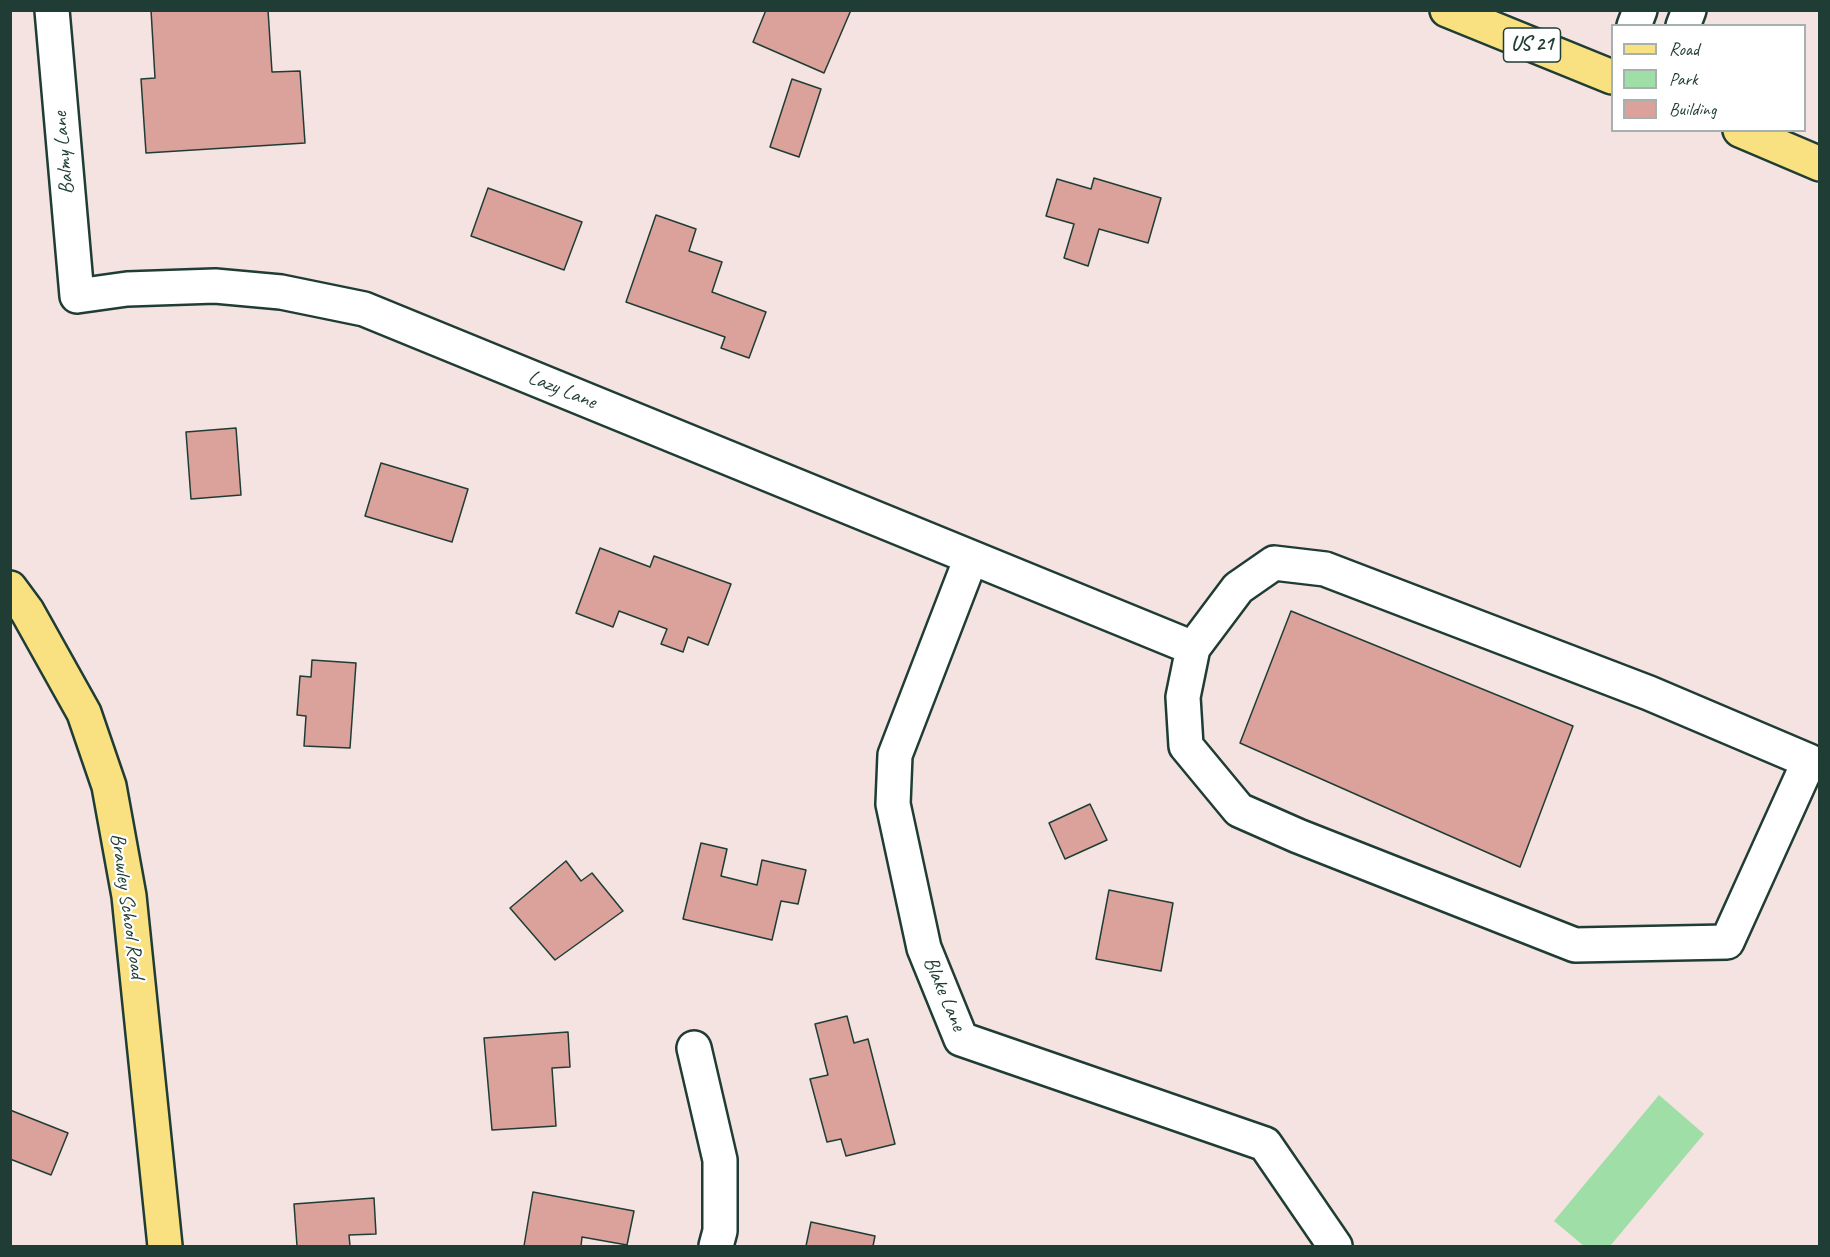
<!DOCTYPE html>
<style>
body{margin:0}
#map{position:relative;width:1830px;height:1257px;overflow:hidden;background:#f4e3e1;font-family:Caveat,sans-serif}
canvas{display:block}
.frame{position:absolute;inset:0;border:12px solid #1f3d34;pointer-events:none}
.legend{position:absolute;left:1611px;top:24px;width:195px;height:108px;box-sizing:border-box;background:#fff;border:2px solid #a5b1ae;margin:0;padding:8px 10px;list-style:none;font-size:18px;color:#1f3d34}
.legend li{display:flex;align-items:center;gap:12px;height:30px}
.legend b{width:30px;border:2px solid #a5b1ae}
</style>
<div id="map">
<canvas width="1830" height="1257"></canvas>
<div class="frame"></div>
<ul class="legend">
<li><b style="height:8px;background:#f9e181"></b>Road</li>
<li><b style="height:16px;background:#9fdea7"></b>Park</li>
<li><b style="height:16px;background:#dba19b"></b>Building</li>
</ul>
</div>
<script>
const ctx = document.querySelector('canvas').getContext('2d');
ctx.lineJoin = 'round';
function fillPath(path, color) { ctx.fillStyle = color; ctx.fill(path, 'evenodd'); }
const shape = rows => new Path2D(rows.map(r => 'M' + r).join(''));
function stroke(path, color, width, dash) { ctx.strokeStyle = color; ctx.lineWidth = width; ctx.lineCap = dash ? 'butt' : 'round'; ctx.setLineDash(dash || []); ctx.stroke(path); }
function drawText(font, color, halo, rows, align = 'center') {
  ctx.font = font + ' Caveat,sans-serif'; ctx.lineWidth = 4.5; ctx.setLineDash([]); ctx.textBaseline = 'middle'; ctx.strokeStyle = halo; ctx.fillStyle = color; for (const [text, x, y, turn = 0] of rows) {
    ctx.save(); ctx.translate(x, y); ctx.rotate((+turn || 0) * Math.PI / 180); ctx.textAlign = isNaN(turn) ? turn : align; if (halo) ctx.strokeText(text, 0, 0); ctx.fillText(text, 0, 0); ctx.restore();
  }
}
fillPath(shape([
 [1659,1095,1704,1134,1610,1246,1584,1246,1554,1221]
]), '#9fdea7');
const building = shape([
 [151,10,268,10,272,72,300,71,305,143,146,153,141,79,155,78,151,10],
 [766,10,851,10,824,73,753,42,766,10],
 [792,79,821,89,799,157,770,147,792,79],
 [1094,178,1161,198,1148,243,1099,229,1088,266,1064,258,1074,224,1046,216,1057,179,1091,189,1094,178],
 [488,188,582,222,564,270,471,236,488,188],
 [656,215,696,229,689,251,722,262,712,292,766,312,749,358,721,348,725,337,626,302,656,215],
 [236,428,241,495,191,499,186,432,236,428],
 [381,463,468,489,452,542,365,516,381,463],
 [600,548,650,567,654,556,731,584,708,645,688,637,683,652,661,644,667,629,619,611,613,627,576,613,600,548],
 [1291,611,1573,726,1520,867,1240,743,1291,611],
 [312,660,356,663,350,748,304,746,306,716,297,715,300,676,311,677,312,660],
 [1090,804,1107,840,1065,859,1049,823,1090,804],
 [701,843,727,849,721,876,757,885,762,860,806,870,798,904,781,901,772,940,683,919,701,843],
 [566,861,581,881,592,873,623,911,555,960,510,908,566,861],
 [1109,890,1173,903,1161,971,1096,959,1109,890],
 [847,1016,854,1043,868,1039,895,1144,846,1156,841,1139,827,1142,810,1079,828,1075,815,1024,847,1016],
 [568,1032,570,1067,552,1068,556,1126,492,1130,484,1038,568,1032],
 [10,1110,68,1133,51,1175,10,1159,10,1110],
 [533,1192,634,1211,627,1245,582,1237,581,1246,524,1246,533,1192],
 [374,1198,376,1234,349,1235,350,1246,297,1246,294,1204,374,1198],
 [811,1222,875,1236,873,1246,806,1246,811,1222]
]);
fillPath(building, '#dba19b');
stroke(building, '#1f3d34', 1.5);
const minor = shape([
 [52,10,77,296,127,289,215,286,281,292,364,309,1193,648,1238,588,1274,563,1325,569,1649,693,1809,761,1727,942,1575,945,1298,836,1239,810,1186,746,1183,697,1193,648],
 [1634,26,1640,10],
 [1683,26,1689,10],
 [971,558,895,755,893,804,924,948,961,1039,1265,1144,1335,1246],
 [694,1048,720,1160,720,1231,716,1246]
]);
const major = shape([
 [1447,10,1612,77],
 [1740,130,1820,164],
 [10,588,27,611,84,713,109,786,129,896,165,1246]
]);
stroke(minor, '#1f3d34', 38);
stroke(major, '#1f3d34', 38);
stroke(minor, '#fff', 33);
stroke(major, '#f9e181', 33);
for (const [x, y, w] of [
 [1532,45,57]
]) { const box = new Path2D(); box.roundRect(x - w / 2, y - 17, w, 34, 4.5); ctx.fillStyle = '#fff'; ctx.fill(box); stroke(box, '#1f3d34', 1.5); }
drawText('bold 20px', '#1f3d34', null, [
 ["US 21",1532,45]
]);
drawText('21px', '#1f3d34', '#fff', [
 ["Balmy Lane",64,153,-95],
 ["Lazy Lane",562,390,22],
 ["Brawley School Road",127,906,82],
 ["Blake Lane",944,994,67]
]);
</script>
